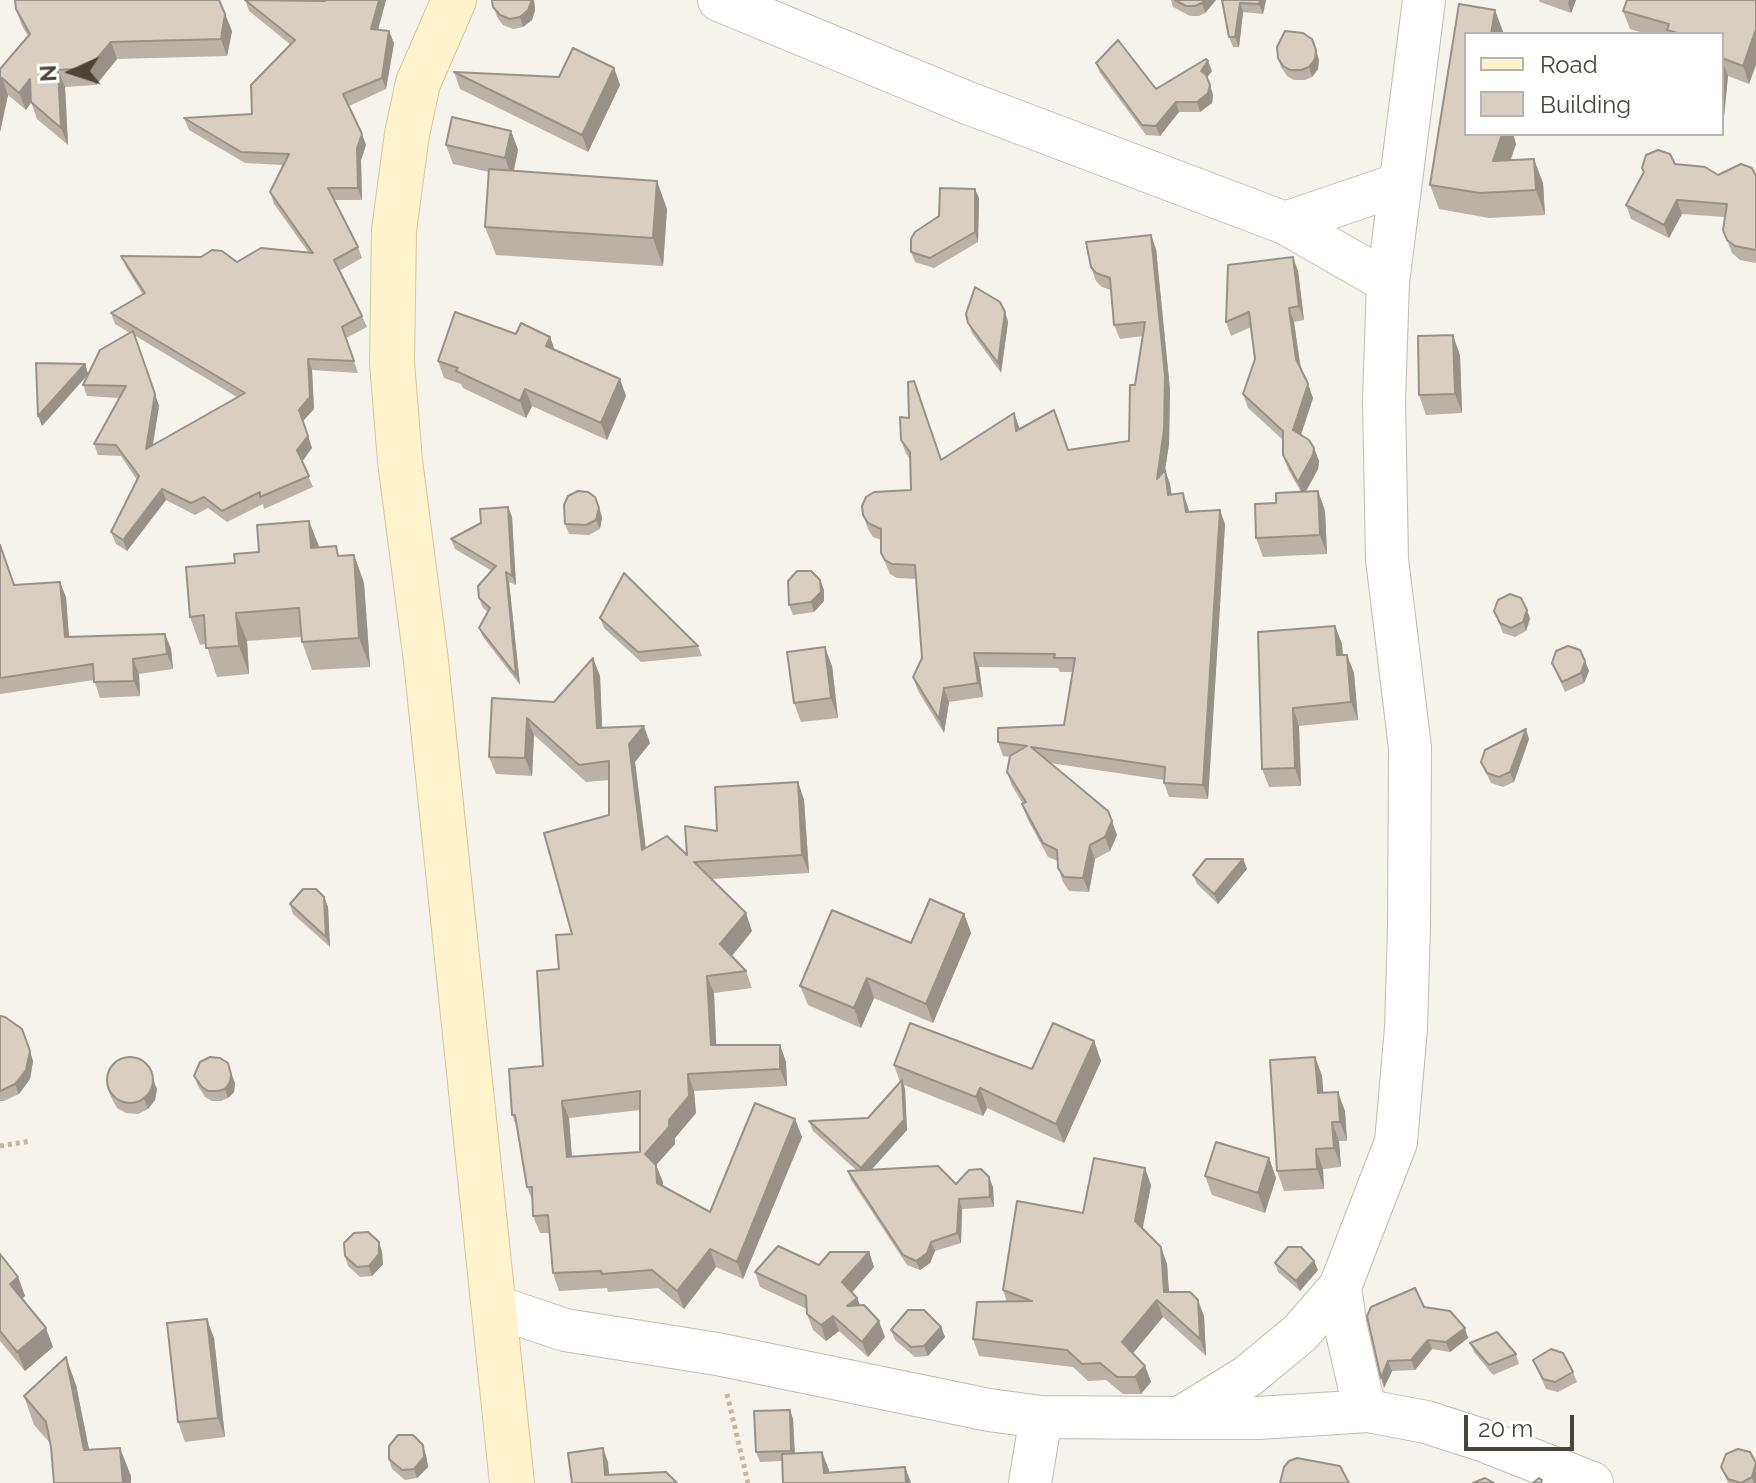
<!DOCTYPE html>
<style>
body{margin:0}
#map{position:relative;width:1756px;height:1483px;overflow:hidden;background:#f6f3ec;font-family:Raleway,sans-serif}
canvas{display:block}
.legend{position:absolute;left:1464px;top:32px;width:260px;height:104px;box-sizing:border-box;background:#fff;border:2px solid #b7b4b0;margin:0;padding:10px 14px;list-style:none;font-size:24px;color:#4b4439}
.legend li{display:flex;align-items:center;gap:16px;height:40px}
.legend b{width:40px;border:2px solid #b7b4b0}
.north{position:absolute;left:32px;top:32px;width:80px;height:80px;-webkit-text-stroke:6px #fff;paint-order:stroke;rotate:267deg;font-size:22px;font-weight:700;line-height:32px;text-align:center;color:#4b4439}
.north::after{content:'';display:block;margin:auto;width:28px;height:36px;background:#4b4439;clip-path:polygon(50% 0,100% 100%,50% 72%,0 100%)}
.scale{position:absolute;left:1464px;top:1415px;width:110px;height:36px;box-sizing:border-box;border:4px solid #4b4439;border-top:0;padding-left:10px;font-size:24px;line-height:28px;white-space:nowrap;color:#4b4439;-webkit-text-stroke:6px #fff;paint-order:stroke}
</style>
<div id="map">
<canvas width="1756" height="1483"></canvas>
<ul class="legend">
<li><b style="height:10px;background:#fff3cd"></b>Road</li>
<li><b style="height:22px;background:#d8cfc1"></b>Building</li>
</ul>
<div class="north">N</div>
<div class="scale">20 m</div>
</div>
<script>
const ctx = document.querySelector('canvas').getContext('2d');
ctx.lineJoin = 'round';
const shape = rows => new Path2D(rows.map(r => 'M' + r).join(''));
function stroke(path, color, width, dash) { ctx.strokeStyle = color; ctx.lineWidth = width; ctx.lineCap = dash ? 'butt' : 'round'; ctx.setLineDash(dash || []); ctx.stroke(path); }
function fillPath(path, color) { ctx.fillStyle = color; ctx.fill(path, 'evenodd'); }
const street = shape([
 [719,0,968,103,1285,223,1388,282],
 [1285,223,1400,184],
 [494,1306,565,1330,717,1354,989,1410,1041,1417,1180,1418,1248,1376,1300,1333,1340,1287],
 [1368,1411,1361,1394,1346,1328,1340,1287,1396,1142,1406,1028,1409,927,1410,748,1387,559,1384,400,1388,282,1424,0],
 [1180,1418,1258,1418,1368,1411,1426,1422,1482,1440,1592,1483],
 [1030,1483,1041,1417]
]);
const secondary = shape([
 [454,0,418,83,407,134,394,230,392,363,400,461,426,661,512,1483]
]);
stroke(street, '#c2bbae', 44);
stroke(secondary, '#d6c79b', 46);
stroke(shape([
 [0,1146,31,1141],
 [727,1394,748,1483]
]), '#c4b79f', 5, [4, 4]);
stroke(street, '#fff', 42);
stroke(secondary, '#fff3cd', 44);
fillPath(shape([
 [245,0,325,1,325,0,386,0,378,30,394,43,386,89,349,106,366,145,361,160,362,200,334,200,358,247,362,258,339,271,362,316,367,327,346,338,358,373,312,370,314,409,303,421,312,448,302,461,313,487,264,509,263,504,227,522,208,508,195,515,166,500,127,551,116,544,111,532,137,480,121,456,98,455,94,444,119,398,87,396,83,385,87,376,42,426,85,364,88,374,130,333,115,324,111,313,143,295,126,267,121,256,237,262,309,253,274,204,270,192,283,165,245,163,189,130,184,118,252,114,291,45,249,11],
 [134,335,237,397,153,445,159,406],
 [492,0,534,0,535,10,532,20,523,27,513,29,503,25,497,17],
 [1171,0,1216,0,1205,13,1199,16,1190,16,1173,7],
 [1222,0,1266,0,1263,14,1243,12,1239,47,1233,47,1229,37],
 [1539,0,1576,0,1571,13,1540,2],
 [1756,0,1749,84,1728,76,1723,127,1722,34,1646,34,1630,29,1623,11],
 [16,9,225,14,232,31,227,56,117,59,96,85,65,87,68,145,37,119,31,102,26,110,8,95,0,132,0,69,28,36,22,26],
 [1278,58,1319,60,1318,69,1312,77,1305,80,1294,80,1287,76,1281,67],
 [1096,63,1156,89,1212,71,1207,77,1213,95,1212,103,1200,112,1179,112,1160,136,1146,135,1100,73],
 [614,68,620,85,588,152,460,89,454,72,559,77],
 [511,131,518,150,514,171,667,209,663,266,496,255,485,227,489,172,453,164,446,145],
 [1466,134,1513,134,1516,144,1511,160,1543,183,1545,215,1489,218,1439,209,1430,185],
 [1675,164,1718,175,1756,176,1756,263,1740,260,1732,253,1723,230,1725,217,1682,214,1669,238,1631,219,1626,205],
 [979,198,978,242,934,268,915,262,911,252],
 [1156,249,1170,390,1169,444,1165,470,1170,484,1171,495,1183,493,1189,511,1225,524,1208,799,1169,797,1164,783,1164,780,1050,763,1117,835,1110,851,1095,859,1089,892,1069,891,1063,882,1058,868,1058,861,1048,857,1027,818,1022,804,1023,804,1012,786,1007,772,1010,757,1003,756,998,742,1064,725,1073,672,1060,672,1058,668,979,667,983,697,949,702,944,733,918,691,913,677,922,658,916,579,897,578,890,574,881,553,881,540,873,537,868,529,863,515,911,490,910,459,906,454,901,440,942,459,1014,413,1020,430,1068,450,1129,441,1135,385,1143,336,1120,339,1114,325,1111,290,1102,287,1096,281,1091,267],
 [1298,271,1304,320,1294,322,1301,368,1313,398,1301,435,1314,448,1319,461,1318,469,1306,492,1318,491,1325,511,1327,554,1263,557,1256,538,1276,503,1301,492,1288,469,1283,455,1283,440,1248,408,1243,394,1255,359,1251,327,1231,336,1226,322],
 [1005,312,1008,322,1001,373,972,333,968,323],
 [516,334,550,337,554,349,626,396,607,440,532,406,526,418,463,388,461,384,444,378,438,361],
 [1460,355,1462,413,1426,415,1419,395],
 [595,497,602,517,600,529,589,535,569,534,565,524],
 [508,507,512,517,516,585,509,582,520,685,483,637,479,628,488,612,483,608,479,598,492,571,455,549,451,539],
 [309,521,319,548,340,556,354,555,364,583,370,667,312,670,302,642,301,637,247,641,249,674,217,677,206,644,200,645,190,617,235,563,259,552],
 [0,544,14,585,66,597,69,637,165,634,171,649,173,669,139,674,140,696,100,698,94,680,0,694],
 [820,580,824,590,824,601,814,612,793,615,789,605],
 [1527,610,1530,619,1526,631,1515,637,1503,633,1494,611],
 [600,618,698,646,702,656,641,662,604,628],
 [1335,626,1342,644,1343,655,1347,655,1354,673,1358,720,1299,726,1301,786,1269,787,1262,769],
 [1585,661,1589,671,1584,683,1565,692,1552,663],
 [832,666,838,718,801,722,794,703],
 [600,676,602,728,650,743,635,762,646,848,687,855,717,831,798,782,804,800,809,873,711,879,752,931,732,956,746,971,752,988,714,993,716,1045,780,1045,786,1062,787,1086,694,1091,696,1113,675,1138,675,1144,656,1165,663,1186,710,1212,795,1119,802,1137,743,1279,716,1267,684,1309,658,1288,608,1292,607,1288,559,1291,553,1273,550,1233,540,1233,533,1216,533,1203,527,1187,518,1130,512,1115,543,1066,559,969,572,934,609,815,609,780,586,782,534,735,532,776,496,774,489,757,492,698,554,702],
 [640,1110,640,1152,572,1157,569,1118],
 [1529,739,1514,782,1503,787,1491,783,1481,762],
 [1243,859,1247,869,1218,904,1197,884,1193,875],
 [324,897,328,907,330,947,293,914,290,904],
 [964,914,971,933,933,1023,874,998,861,1028,808,1005,800,986,911,943],
 [0,1016,22,1029,33,1061,30,1079,19,1094,4,1101,0,1101],
 [1094,1041,1101,1061,1064,1143,987,1108,983,1116,904,1085,905,1090,907,1130,872,1169,956,1184,993,1187,994,1207,962,1209,961,1243,935,1251,930,1263,920,1270,907,1265,851,1180,848,1171,856,1170,813,1131,809,1121,868,1118,900,1082,894,1065,1032,1069],
 [1315,1057,1322,1076,1323,1093,1345,1111,1347,1141,1339,1141,1341,1167,1323,1169,1324,1189,1284,1191,1277,1171],
 [228,1063,235,1083,234,1092,228,1098,221,1101,212,1101,205,1097,198,1086,194,1076],
 [107,1087,157,1089,155,1100,148,1109,138,1114,126,1113,117,1108,111,1097],
 [1269,1158,1276,1178,1265,1213,1212,1195,1205,1176],
 [1151,1185,1142,1229,1161,1247,1167,1264,1169,1292,1204,1316,1206,1356,1163,1317,1133,1353,1145,1366,1151,1382,1141,1394,1123,1394,1106,1380,1088,1381,1073,1367,979,1356,973,1339,1007,1302,1003,1290,1083,1213],
 [379,1242,382,1252,383,1264,372,1276,360,1277,348,1266,345,1256],
 [869,1252,874,1267,852,1292,857,1298,860,1305,885,1337,868,1357,839,1331,826,1341,813,1330,807,1314,807,1309,760,1287,755,1272,819,1265],
 [0,1254,18,1277,25,1296,22,1299,53,1347,25,1371,0,1341],
 [1275,1263,1318,1270,1300,1291,1278,1272],
 [1424,1307,1468,1338,1450,1352,1432,1349,1415,1370,1392,1371,1384,1388,1367,1316],
 [941,1327,945,1337,928,1356,915,1357,895,1340,891,1330],
 [214,1338,225,1437,185,1442,178,1422],
 [1470,1343,1516,1354,1519,1364,1493,1375,1474,1352],
 [1533,1360,1573,1372,1577,1382,1558,1392,1546,1389],
 [76,1385,89,1450,131,1476,50,1443,34,1425,24,1396],
 [790,1410,793,1419,795,1453,829,1470,829,1473,905,1467,911,1483,783,1483,782,1461,760,1462,756,1452],
 [426,1455,428,1467,417,1478,405,1480,392,1469,389,1459],
 [1756,1463,1756,1483,1728,1483,1721,1467]
]), '#bab2a6');
fillPath(shape([
 [379,0,386,0,375,40,371,29],
 [532,0,534,0,535,10,532,20,523,27,520,17],
 [1205,0,1216,0,1205,13,1202,3],
 [1260,0,1266,0,1263,14,1259,4],
 [1569,0,1576,0,1571,13,1568,3],
 [1240,3,1243,12,1239,47,1235,37],
 [1495,10,1504,34,1491,34],
 [225,14,232,31,227,56,221,39],
 [1756,29,1756,65,1749,84,1743,66],
 [389,31,394,43,386,89,382,78],
 [111,42,117,59,96,85,89,68],
 [1316,50,1319,60,1318,69,1312,77,1309,67],
 [1722,60,1728,76,1723,127,1722,125],
 [1208,61,1212,71,1204,81,1201,71],
 [614,68,620,85,588,152,582,135],
 [58,70,65,87,68,145,61,128],
 [2,78,8,95,0,132,0,88],
 [30,79,36,95,26,110,19,93],
 [1210,85,1213,95,1212,103,1200,112,1197,102],
 [1176,102,1179,112,1160,136,1156,126],
 [511,131,518,150,512,178,505,158],
 [362,134,366,145,361,160,362,200,358,188,357,148],
 [1502,134,1513,134,1516,144,1501,185,1493,161],
 [1534,159,1543,183,1545,215,1536,190],
 [657,181,667,209,663,266,653,238],
 [975,189,979,198,978,242,975,232],
 [1677,200,1682,214,1669,238,1664,225],
 [1151,235,1156,249,1170,390,1169,444,1165,470,1170,484,1174,509,1157,479],
 [1293,257,1298,271,1304,320,1299,306],
 [1289,308,1294,322,1301,373,1296,359],
 [1005,312,1008,322,1001,373,998,363],
 [133,331,159,406,150,461,146,449],
 [1453,335,1460,355,1462,413,1455,394],
 [550,337,556,354,546,346],
 [308,359,312,370,314,409,303,421,299,410],
 [85,364,88,374,42,426,38,416],
 [620,379,626,396,607,440,601,423],
 [1308,384,1313,398,1298,443,1293,430],
 [525,389,532,406,526,418,520,401],
 [1014,413,1019,427,1022,445,1016,431],
 [308,436,312,448,302,462,297,450],
 [1314,448,1319,461,1318,469,1303,496,1298,482],
 [162,489,166,500,127,551,123,540],
 [1318,491,1325,511,1327,554,1320,535],
 [1183,493,1188,507,1191,526,1186,512],
 [508,507,512,517,516,585,512,576],
 [599,508,602,517,600,529,596,520],
 [1220,510,1225,524,1208,799,1203,785],
 [309,521,320,549,311,548],
 [354,555,364,583,370,667,359,638],
 [506,572,509,582,520,685,516,675],
 [820,580,824,590,824,601,814,612,811,602],
 [60,582,66,597,70,653,65,637],
 [1527,610,1530,619,1526,631,1523,622],
 [236,613,247,641,249,674,239,646],
 [1335,626,1342,644,1344,674,1337,655],
 [165,634,171,649,173,669,167,654],
 [825,647,832,666,838,718,831,698],
 [974,653,979,667,983,697,978,683],
 [1347,655,1354,673,1358,720,1351,702],
 [593,658,600,676,603,746,597,728],
 [133,659,139,674,140,696,134,681],
 [1585,661,1589,671,1584,683,1581,673],
 [944,688,949,702,944,733,939,719],
 [1293,708,1299,726,1301,786,1295,768],
 [527,718,534,735,532,776,525,758],
 [644,726,650,743,635,762,648,868,642,850,629,744],
 [1526,729,1529,739,1514,782,1510,772],
 [798,782,804,800,809,873,802,855],
 [1112,821,1117,835,1110,851,1105,837],
 [1090,845,1095,859,1089,892,1083,878],
 [1243,859,1247,869,1218,904,1214,894],
 [324,897,328,907,330,947,326,937],
 [746,913,752,931,727,962,720,944],
 [964,914,971,933,933,1023,926,1004],
 [707,976,714,993,717,1062,711,1045],
 [867,978,874,998,861,1028,854,1008],
 [1094,1041,1101,1061,1064,1143,1056,1124],
 [780,1045,786,1062,787,1086,780,1069],
 [30,1051,33,1061,30,1079,19,1094,15,1084],
 [1315,1057,1322,1076,1325,1113,1318,1093],
 [231,1074,235,1083,234,1092,228,1098,225,1089],
 [688,1074,694,1091,696,1113,675,1138,675,1144,656,1165,663,1182,664,1201,645,1154,669,1120],
 [153,1079,157,1089,155,1100,148,1109,144,1099],
 [902,1080,905,1090,907,1130,864,1178,861,1168],
 [980,1088,987,1108,983,1116,976,1097],
 [1338,1092,1345,1111,1347,1141,1340,1122],
 [562,1101,569,1118,573,1175,567,1157],
 [795,1119,802,1137,743,1279,737,1262],
 [1332,1122,1339,1141,1341,1167,1334,1148],
 [1316,1149,1323,1169,1324,1189,1317,1169],
 [1269,1158,1276,1178,1265,1213,1258,1193],
 [1145,1168,1151,1185,1141,1238,1135,1221],
 [989,1177,993,1187,994,1207,990,1197],
 [959,1199,962,1209,961,1243,957,1233],
 [379,1242,382,1252,383,1264,372,1276,369,1266],
 [931,1242,935,1251,930,1263,920,1270,916,1261],
 [1161,1247,1167,1264,1170,1308,1164,1292],
 [710,1249,716,1267,684,1309,677,1291],
 [869,1252,874,1267,848,1297,842,1282],
 [1314,1261,1318,1270,1300,1291,1296,1281],
 [18,1277,25,1296,17,1303,10,1284],
 [857,1298,863,1313,847,1306],
 [1157,1300,1163,1317,1128,1359,1122,1342],
 [1198,1300,1204,1316,1206,1356,1200,1339],
 [833,1316,839,1331,826,1341,821,1325],
 [207,1319,214,1338,225,1437,218,1418],
 [879,1321,885,1337,868,1357,862,1342],
 [941,1327,945,1337,928,1356,924,1346],
 [46,1328,53,1347,25,1371,17,1352],
 [1465,1328,1468,1338,1450,1352,1446,1342],
 [1428,1340,1432,1349,1415,1370,1411,1360],
 [66,1357,76,1385,95,1479,84,1450],
 [1388,1361,1392,1371,1384,1388,1381,1378],
 [1145,1366,1151,1382,1141,1394,1135,1377],
 [790,1410,793,1419,795,1461,791,1451],
 [423,1445,426,1455,428,1467,417,1478,414,1469],
 [120,1448,131,1476,131,1483,123,1483],
 [603,1448,608,1462,610,1483,605,1475],
 [822,1452,829,1470,830,1483,824,1473],
 [1756,1466,1756,1483,1754,1483,1752,1477],
 [905,1467,911,1483,906,1483]
]), '#979187');
const building = shape([
 [15,0,219,0,225,14,221,39,111,42,89,68,58,70,61,128,31,102,30,79,19,93,2,78,0,88,0,69,30,34,16,9,15,0],
 [245,0,325,1,325,0,379,0,371,29,389,31,382,78,343,94,362,134,357,148,358,188,328,188,358,247,334,260,362,316,342,327,354,361,308,359,310,397,299,410,308,436,297,450,309,476,260,497,260,492,222,511,204,497,191,503,162,489,123,540,111,532,139,476,116,445,94,444,126,386,83,385,100,350,133,331,155,394,146,449,245,393,111,313,145,293,121,256,201,257,212,250,222,251,237,262,261,248,313,253,270,192,289,154,241,152,184,118,252,114,251,85,295,40,245,0],
 [492,0,532,0,528,10,520,17,510,19,500,15,493,7,492,0],
 [1175,0,1205,0,1202,3,1195,6,1186,6,1175,0],
 [1222,0,1260,0,1259,4,1240,3,1235,37,1229,37,1222,0],
 [1627,0,1756,0,1756,29,1743,66,1722,58,1722,34,1681,34,1667,30,1669,24,1623,11,1627,0],
 [1459,4,1495,10,1491,34,1466,34,1466,134,1502,134,1493,161,1534,159,1536,190,1480,193,1430,185,1459,4],
 [1285,31,1303,33,1312,39,1316,50,1315,59,1309,67,1301,70,1290,70,1283,66,1278,58,1277,47,1285,31],
 [1118,40,1156,89,1206,59,1208,61,1201,71,1206,75,1210,85,1208,93,1197,102,1176,102,1156,126,1142,125,1096,63,1118,40],
 [573,48,614,68,582,135,454,72,559,77,573,48],
 [452,117,511,131,505,158,446,145,452,117],
 [1658,150,1670,154,1675,164,1705,167,1718,175,1741,164,1752,168,1756,176,1756,250,1735,246,1727,240,1723,230,1727,204,1677,200,1664,225,1626,205,1644,172,1642,168,1646,155,1658,150],
 [489,169,657,181,653,238,485,227,489,169],
 [940,188,975,189,975,232,930,258,911,252,911,239,915,232,939,216,940,188],
 [1151,235,1165,376,1164,430,1157,479,1165,470,1168,495,1183,493,1186,512,1220,510,1203,785,1164,783,1165,767,1031,747,1108,811,1112,821,1105,837,1090,845,1083,878,1064,877,1058,868,1057,850,1043,843,1022,804,1026,802,1007,772,1010,756,1027,746,998,742,998,728,1064,725,1075,658,1054,658,1055,654,974,653,978,683,944,688,939,719,913,677,922,658,915,565,892,564,885,560,881,553,881,529,868,523,863,515,862,506,866,497,874,492,911,490,910,452,901,440,900,417,909,418,908,382,914,381,941,460,1014,413,1016,431,1054,410,1068,450,1129,441,1130,385,1135,385,1145,322,1114,325,1110,278,1096,273,1091,267,1086,242,1151,235],
 [1293,257,1299,306,1289,308,1296,359,1308,384,1293,430,1309,440,1314,448,1313,455,1298,482,1283,455,1283,431,1243,394,1255,359,1249,312,1226,322,1228,265,1293,257],
 [975,287,1000,302,1005,312,998,363,968,323,966,314,975,287],
 [455,312,516,334,521,323,550,337,546,346,620,379,601,423,525,389,520,401,456,371,458,368,438,361,455,312],
 [1453,335,1455,394,1419,395,1418,336,1453,335],
 [36,363,85,364,38,416,36,363],
 [578,491,588,492,595,497,599,508,596,520,586,525,565,524,564,505,568,496,578,491],
 [1318,491,1320,535,1256,538,1255,504,1276,503,1276,493,1318,491],
 [508,507,512,576,506,572,516,675,479,628,490,608,479,598,478,586,496,566,451,539,481,523,480,509,508,507],
 [309,521,311,548,336,546,338,556,354,555,359,638,302,642,299,608,236,613,239,646,206,648,204,615,190,617,186,567,235,563,234,554,259,552,257,525,309,521],
 [0,545,14,585,60,582,65,637,165,634,167,654,133,659,134,681,94,682,93,664,0,678,0,545],
 [797,571,811,571,820,580,821,592,811,602,789,605,788,581,797,571],
 [624,573,698,646,638,652,600,618,624,573],
 [1510,594,1521,598,1527,610,1523,622,1511,628,1500,623,1494,611,1498,600,1510,594],
 [1335,626,1337,655,1347,655,1351,702,1293,708,1295,768,1262,769,1258,632,1335,626],
 [1568,646,1580,650,1585,661,1581,673,1562,682,1552,663,1556,651,1568,646],
 [825,647,831,698,794,703,787,652,825,647],
 [593,658,597,728,644,726,629,744,642,850,667,836,687,855,685,826,717,831,715,787,798,782,802,855,694,862,746,913,720,944,746,971,707,976,711,1045,780,1045,780,1069,688,1074,689,1096,669,1120,669,1127,645,1154,656,1165,657,1183,710,1212,755,1103,795,1119,737,1262,710,1249,677,1291,652,1270,602,1274,601,1271,553,1273,548,1215,533,1216,532,1187,527,1187,515,1115,512,1115,509,1069,543,1066,537,971,559,969,556,935,572,934,544,833,609,815,609,761,579,765,527,718,525,758,489,757,492,698,554,702,593,658],
 [640,1091,640,1152,567,1157,562,1101,640,1091],
 [1526,729,1510,772,1499,777,1487,773,1481,762,1485,750,1526,729],
 [1206,859,1243,859,1214,894,1193,875,1206,859],
 [303,889,316,889,324,897,326,937,290,904,303,889],
 [930,899,964,914,926,1004,867,978,854,1008,800,986,832,910,911,943,930,899],
 [0,1016,5,1017,22,1029,30,1051,26,1070,15,1084,0,1091,0,1016],
 [910,1023,1032,1069,1053,1023,1094,1041,1056,1124,980,1088,976,1097,894,1065,910,1023],
 '107 1080a23 23 0 1 1 46 0a23 23 0 1 1-46 0Z',
 [210,1057,220,1058,228,1063,231,1074,230,1082,225,1089,218,1091,208,1091,202,1087,194,1076,200,1062,210,1057],
 [1315,1057,1318,1093,1338,1092,1340,1122,1332,1122,1334,1148,1316,1149,1317,1169,1277,1171,1270,1060,1315,1057],
 [902,1080,904,1120,861,1168,809,1121,868,1118,902,1080],
 [1216,1142,1269,1158,1258,1193,1205,1176,1216,1142],
 [1094,1158,1145,1168,1135,1221,1161,1247,1164,1292,1190,1292,1198,1300,1200,1339,1157,1300,1122,1342,1145,1366,1135,1377,1117,1377,1100,1363,1082,1364,1067,1350,973,1339,977,1302,1032,1301,1003,1290,1017,1201,1083,1213,1094,1158],
 [938,1166,956,1184,969,1170,981,1169,989,1177,990,1197,959,1199,957,1233,931,1242,927,1253,916,1261,903,1255,848,1171,938,1166],
 [368,1232,379,1242,379,1254,369,1266,357,1267,345,1256,344,1243,354,1233,368,1232],
 [778,1246,819,1265,830,1252,869,1252,842,1282,857,1298,847,1306,864,1305,879,1321,862,1342,833,1316,821,1325,807,1314,806,1296,755,1272,778,1246],
 [1288,1247,1301,1247,1314,1261,1296,1281,1275,1263,1288,1247],
 [0,1254,18,1277,10,1284,46,1328,17,1352,0,1331,0,1254],
 [1415,1288,1424,1307,1450,1311,1465,1328,1446,1342,1428,1340,1411,1360,1388,1361,1381,1378,1367,1316,1371,1307,1415,1288],
 [908,1310,924,1310,941,1327,924,1346,911,1347,891,1330,908,1310],
 [207,1319,218,1418,178,1422,167,1323,207,1319],
 [1497,1332,1516,1354,1489,1365,1470,1343,1497,1332],
 [1551,1349,1563,1353,1573,1372,1555,1382,1543,1379,1533,1360,1551,1349],
 [66,1357,84,1450,120,1448,123,1483,54,1483,51,1447,46,1422,24,1396,66,1357],
 [790,1410,791,1451,756,1452,754,1411,790,1410],
 [398,1435,413,1435,423,1445,424,1457,414,1469,402,1470,389,1459,389,1446,398,1435],
 [603,1448,605,1475,666,1472,677,1483,572,1483,568,1453,603,1448],
 [1738,1449,1750,1452,1756,1463,1752,1477,1741,1483,1728,1479,1721,1467,1726,1454,1738,1449],
 [822,1452,824,1473,905,1467,906,1483,783,1483,782,1454,822,1452],
 [1297,1458,1340,1466,1349,1483,1280,1483,1284,1467,1289,1461,1297,1458],
 [1485,1478,1494,1483,1473,1483,1485,1478],
 [1539,1478,1542,1480,1541,1483,1533,1483,1539,1478]
]);
fillPath(building, '#d8cfc1');
stroke(building, '#979187', 2);
</script>
